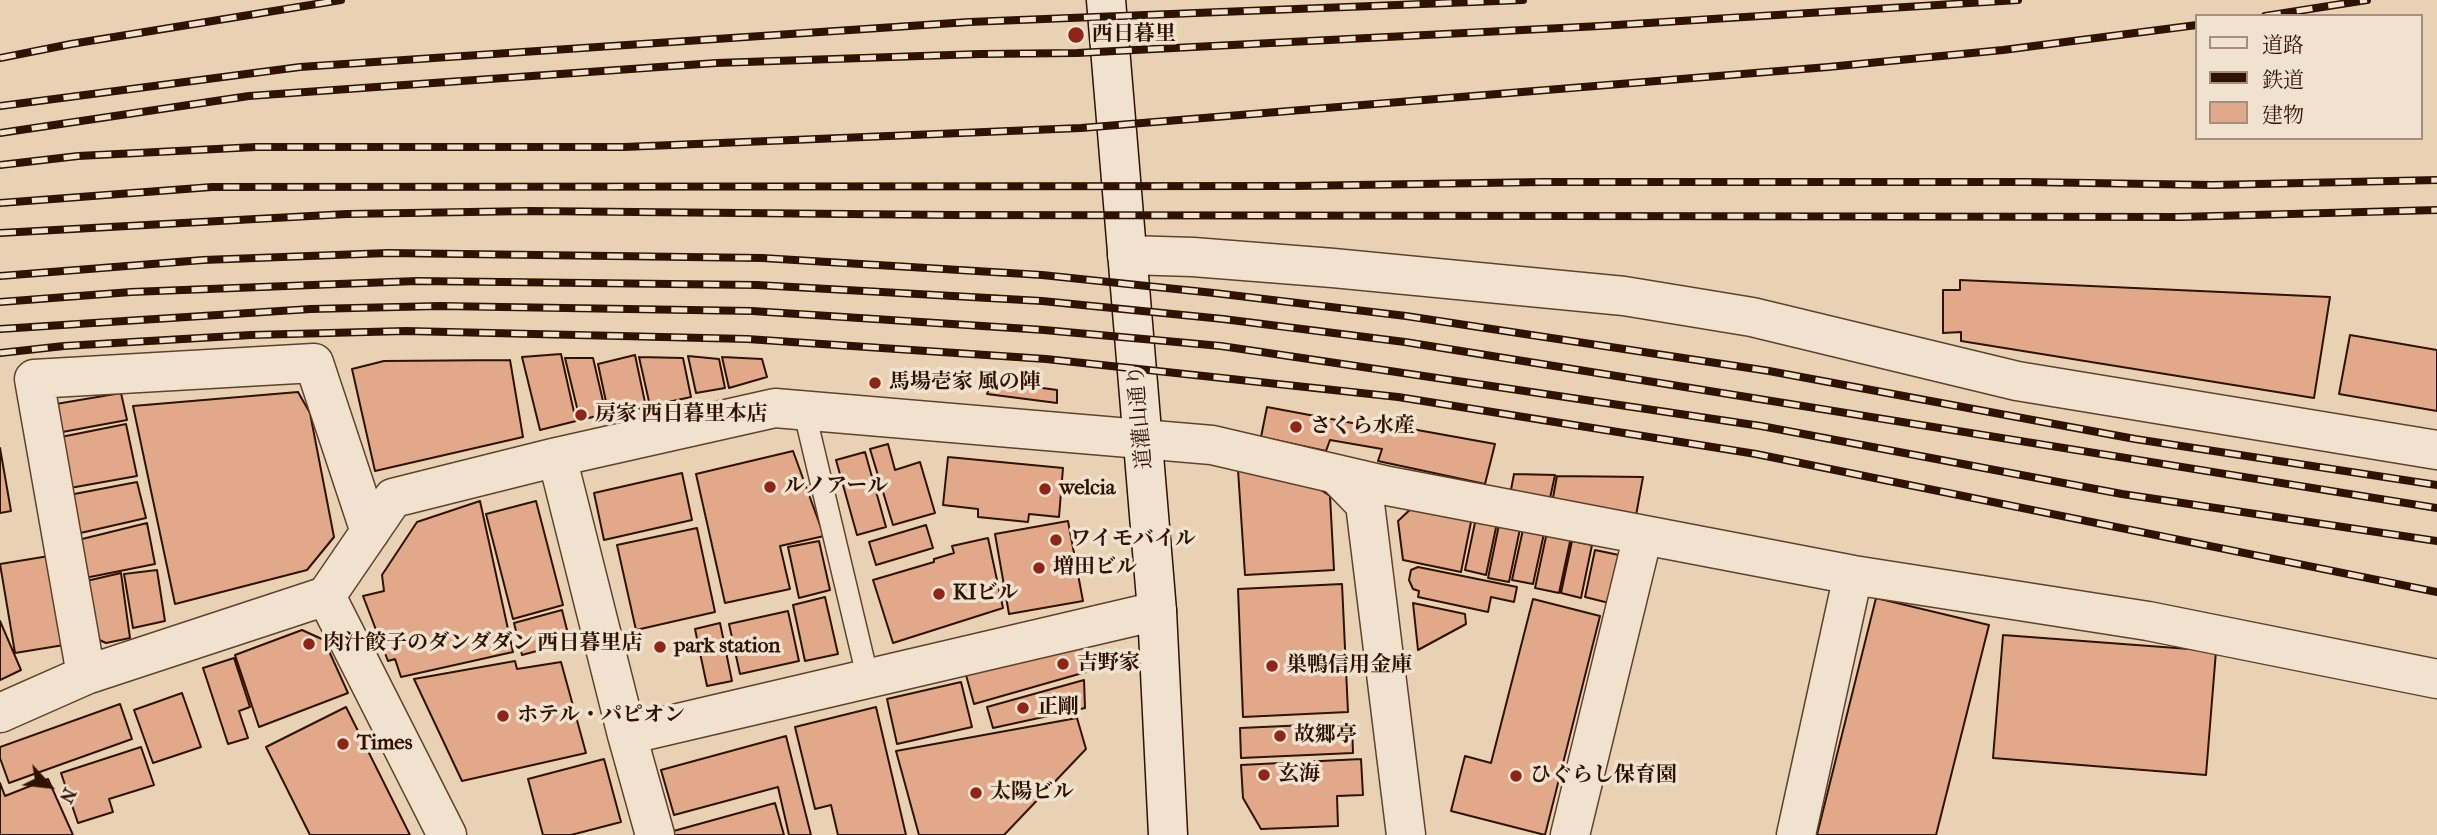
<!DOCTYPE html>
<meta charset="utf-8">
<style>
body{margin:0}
#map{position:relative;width:2437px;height:835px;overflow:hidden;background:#e8d2b3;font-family:"IM FELL French Canon","Noto Serif JP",serif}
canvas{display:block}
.legend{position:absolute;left:2195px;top:14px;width:228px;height:126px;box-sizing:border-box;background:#f0e2ce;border:2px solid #a38f7c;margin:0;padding:9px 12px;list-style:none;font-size:21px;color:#301200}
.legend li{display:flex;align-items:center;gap:14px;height:35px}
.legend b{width:35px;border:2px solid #a38f7c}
.north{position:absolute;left:14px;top:751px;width:70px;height:70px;-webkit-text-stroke:5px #f0e2ce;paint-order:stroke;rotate:117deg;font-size:19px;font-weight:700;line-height:28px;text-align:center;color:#301200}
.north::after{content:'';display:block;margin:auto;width:24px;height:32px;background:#301200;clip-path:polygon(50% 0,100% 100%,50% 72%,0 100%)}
</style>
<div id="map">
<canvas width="2437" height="835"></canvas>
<ul class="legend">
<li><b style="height:9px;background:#f0e2ce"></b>道路</li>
<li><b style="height:9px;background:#301200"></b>鉄道</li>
<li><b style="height:19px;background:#e1a989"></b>建物</li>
</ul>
<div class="north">N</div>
</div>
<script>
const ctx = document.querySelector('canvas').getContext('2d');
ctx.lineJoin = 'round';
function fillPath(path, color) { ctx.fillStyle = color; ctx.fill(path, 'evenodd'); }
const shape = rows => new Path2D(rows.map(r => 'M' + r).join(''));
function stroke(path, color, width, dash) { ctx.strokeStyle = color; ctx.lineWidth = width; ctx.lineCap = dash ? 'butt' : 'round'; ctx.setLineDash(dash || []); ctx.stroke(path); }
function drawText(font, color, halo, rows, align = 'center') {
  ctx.font = font + ' "IM FELL French Canon","Noto Serif JP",serif'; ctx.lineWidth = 7; ctx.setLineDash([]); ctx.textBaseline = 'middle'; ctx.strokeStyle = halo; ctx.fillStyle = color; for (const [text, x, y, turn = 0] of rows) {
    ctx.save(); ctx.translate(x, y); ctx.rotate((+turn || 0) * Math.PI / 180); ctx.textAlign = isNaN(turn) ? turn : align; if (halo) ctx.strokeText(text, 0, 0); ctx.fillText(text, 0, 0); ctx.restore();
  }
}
const building = shape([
 [1960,280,2330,297,2314,398,1961,341,1961,332,1943,333,1943,290,1960,290,1960,280],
 [2350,335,2437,350,2437,411,2339,394,2350,335],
 [561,354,576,421,540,430,522,357,561,354],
 [635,355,646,407,609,416,598,364,635,355],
 [688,356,719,359,725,388,696,393,688,356],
 [639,357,683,358,691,397,650,406,639,357],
 [722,357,762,359,767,377,729,388,722,357],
 [565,358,593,358,606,414,580,420,565,358],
 [510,360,523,437,375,471,352,369,384,361,510,360],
 [992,381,1057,390,1057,403,987,394,992,381],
 [298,392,310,413,334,537,307,570,175,604,133,406,298,392],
 [121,393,127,420,57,433,56,404,121,393],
 [1267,407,1379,428,1384,424,1495,444,1485,484,1378,461,1382,449,1330,440,1326,451,1261,437,1267,407],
 [126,424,137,476,70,488,61,437,126,424],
 [888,444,895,470,920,462,935,513,893,525,870,449,888,444],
 [0,448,11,511,0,513,0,448],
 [793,451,824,536,780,546,790,589,725,603,696,474,793,451],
 [865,452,886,527,857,535,836,460,865,452],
 [948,457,1063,468,1059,517,1029,514,1028,522,978,517,978,509,943,505,948,457],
 [1238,470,1312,484,1330,496,1334,570,1245,575,1238,470],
 [682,473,692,520,604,540,594,493,682,473],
 [1514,474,1555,475,1549,503,1510,495,1514,474],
 [1557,476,1643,477,1635,521,1552,503,1557,476],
 [137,482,146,518,76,534,69,495,137,482],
 [480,501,513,652,401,677,395,659,388,661,363,596,384,591,382,575,417,522,480,501],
 [536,501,563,605,513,619,486,514,536,501],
 [1415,505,1472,517,1461,572,1403,560,1398,521,1415,505],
 [1476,518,1497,523,1486,575,1465,570,1476,518],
 [1500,520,1521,524,1509,582,1488,578,1500,520],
 [1068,521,1083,601,1009,614,995,534,1068,521],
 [147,523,155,564,85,578,78,540,147,523],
 [926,525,933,548,876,565,869,542,926,525],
 [1524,525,1545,529,1533,584,1512,580,1524,525],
 [697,528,715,612,636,630,617,545,697,528],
 [1547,532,1571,537,1559,593,1535,588,1547,532],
 [988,538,1003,608,893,643,873,580,934,562,934,559,954,553,952,546,988,538],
 [819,541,830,590,799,598,788,547,819,541],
 [1572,541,1592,545,1581,598,1561,593,1572,541],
 [1595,550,1619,555,1609,603,1585,597,1595,550],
 [49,556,64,645,15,653,0,564,49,556],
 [1418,567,1517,587,1514,602,1491,597,1488,612,1418,597,1419,591,1413,589,1409,580,1411,570,1418,567],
 [157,570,165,621,133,628,124,574,157,570],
 [121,573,130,638,106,643,95,638,82,582,121,573],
 [1342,584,1348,712,1243,717,1238,589,1342,584],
 [825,597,838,654,805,661,793,605,825,597],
 [1876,598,1989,625,1936,835,1817,835,1876,598],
 [1533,599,1600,616,1545,835,1451,811,1465,756,1491,763,1533,599],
 [1413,603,1465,614,1466,624,1418,650,1413,603],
 [562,610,570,642,522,655,514,623,562,610],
 [788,611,799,661,740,674,729,624,788,611],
 [0,621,21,670,0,680,0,621],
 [720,623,732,681,707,686,695,629,720,623],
 [302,630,324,640,348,693,259,727,235,655,302,630],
 [2003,635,2216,651,2206,775,1993,758,2003,635],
 [1084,644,1086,672,974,704,966,675,1084,644],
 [234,658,250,707,239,711,248,738,228,744,203,668,234,658],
 [515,661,517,669,561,662,586,753,462,781,414,679,515,661],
 [1084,680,1085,708,993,728,987,707,1084,680],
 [961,682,972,727,897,744,887,699,961,682],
 [182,693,201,747,153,763,134,710,182,693],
 [120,704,132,739,9,783,0,758,0,747,120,704],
 [346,707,410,835,310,835,266,747,346,707],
 [876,707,906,835,838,835,831,805,815,809,795,727,876,707],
 [1077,718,1086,749,1004,835,919,835,896,751,1077,718],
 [1352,723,1353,753,1241,758,1240,728,1352,723],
 [786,736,811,835,789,835,778,787,674,815,661,770,786,736],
 [141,747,154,785,109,799,113,812,78,823,61,773,141,747],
 [604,759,621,822,571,835,543,835,528,779,604,759],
 [1361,759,1363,795,1337,796,1338,826,1261,829,1243,798,1241,765,1361,759],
 [48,779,73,835,0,835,0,783,5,796,48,779],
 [775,803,784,835,671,835,670,832,775,803]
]);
fillPath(building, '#e1a989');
stroke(building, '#301200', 2);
const service = shape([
 [804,410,868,679]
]);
const minor = shape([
 [1127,255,1193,257,1333,268,1624,296,1752,317,2017,381,2437,450],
 [557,457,627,735,655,835],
 [326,596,447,835],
 [86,675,34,379,314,363,370,532],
 [0,713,86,675,326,596,393,498,557,457,775,408,1212,445,1388,486,1853,575,2148,621,2437,679],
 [627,735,1157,611],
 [1570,835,1643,535],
 [1796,835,1853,575]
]);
const tertiary = shape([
 [1337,475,1365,504,1406,835]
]);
const secondary = shape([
 [1106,0,1157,611,1168,835]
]);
stroke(service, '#5e422d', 24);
stroke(minor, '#5e422d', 41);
stroke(tertiary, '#5e422d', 41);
stroke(secondary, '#301200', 41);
stroke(service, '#f0e2ce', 21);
stroke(minor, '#f0e2ce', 38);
stroke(tertiary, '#f0e2ce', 38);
stroke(secondary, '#f0e2ce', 38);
const rail = shape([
 [2265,16,2367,0],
 [0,58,71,44,341,0],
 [0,106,300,67,969,22,1523,0],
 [0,133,249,96,716,63,980,54,1077,53,1600,26,2018,0],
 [0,165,78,156,256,147,624,147,1081,128,1828,67,2003,50,2197,25],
 [0,203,212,187,1294,186,1543,182,2026,182,2213,185,2437,180],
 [0,233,347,214,530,211,953,215,2179,217,2437,210],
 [0,276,203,260,388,253,762,258,1042,275,1214,293,1406,316,1769,371,2135,439,2437,485],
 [0,302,131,292,417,281,757,285,1042,301,1223,319,1405,342,2437,508],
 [0,329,311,309,440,306,752,311,1044,330,1221,346,1761,426,2122,494,2437,541],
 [0,353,64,346,251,335,406,331,747,339,1046,359,1398,397,1756,454,2437,592]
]);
stroke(rail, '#301200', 8);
stroke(rail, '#f0e2ce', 5, [16]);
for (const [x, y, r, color] of [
 [1076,35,9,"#8f2418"],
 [875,383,7,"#8f2418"],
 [581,415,7,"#8f2418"],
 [1296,427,7,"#8f2418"],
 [770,487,7,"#8f2418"],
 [1045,489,7,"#8f2418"],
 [1056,540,7,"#8f2418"],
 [1039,568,7,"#8f2418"],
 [939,594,7,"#8f2418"],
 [309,644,7,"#8f2418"],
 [660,647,7,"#8f2418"],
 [1063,664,7,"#8f2418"],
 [1272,666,7,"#8f2418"],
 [1023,708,7,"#8f2418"],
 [503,716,7,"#8f2418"],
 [1280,736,7,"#8f2418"],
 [343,744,7,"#8f2418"],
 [1264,775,7,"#8f2418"],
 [1516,776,7,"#8f2418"],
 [976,793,7,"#8f2418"]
]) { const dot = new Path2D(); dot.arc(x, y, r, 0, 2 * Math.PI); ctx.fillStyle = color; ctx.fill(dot); stroke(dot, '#f0e2ce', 2.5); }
drawText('bold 21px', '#301200', '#f0e2ce', [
 ["西日暮里",1092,35],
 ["馬場壱家 風の陣",889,383],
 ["房家 西日暮里本店",595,415],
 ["さくら水産",1310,427],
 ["ルノアール",784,487],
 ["welcia",1059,489],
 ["ワイモバイル",1070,540],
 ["増田ビル",1053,568],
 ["KIビル",953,594],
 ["肉汁餃子のダンダダン 西日暮里店",323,644],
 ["park station",674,647],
 ["吉野家",1077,664],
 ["巣鴨信用金庫",1286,666],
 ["正剛",1037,708],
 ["ホテル・パピオン",517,716],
 ["故郷亭",1294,736],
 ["Times",357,744],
 ["玄海",1278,775],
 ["ひぐらし保育園",1530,776],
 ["太陽ビル",990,793]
], 'left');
drawText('21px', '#301200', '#f0e2ce', [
 ["道灌山通り",1141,417,-95]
]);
</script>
